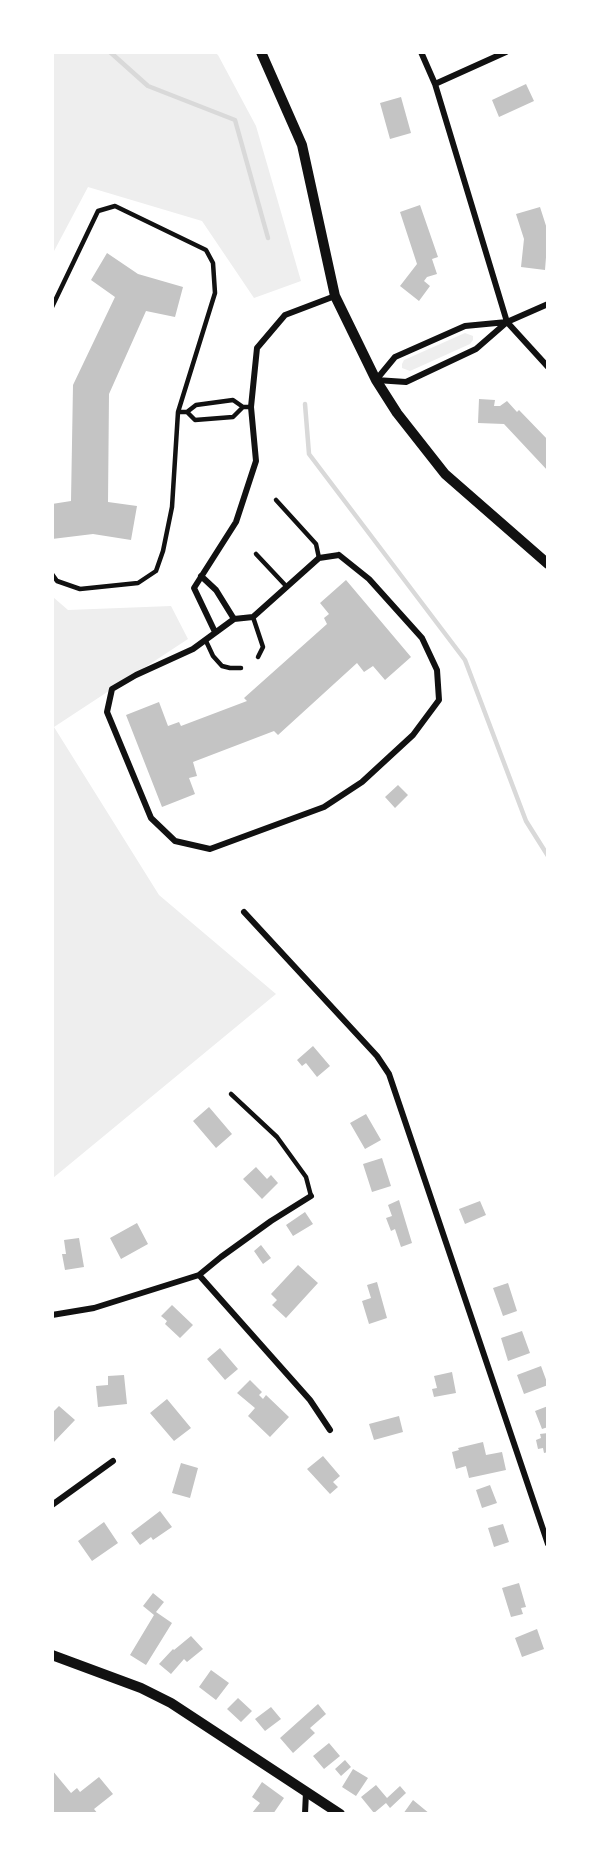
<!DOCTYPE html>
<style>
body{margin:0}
#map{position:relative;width:600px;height:1866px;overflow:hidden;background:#fff;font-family:"Fira Sans",sans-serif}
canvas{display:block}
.frame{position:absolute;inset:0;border:54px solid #fff;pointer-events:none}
</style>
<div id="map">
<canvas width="600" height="1866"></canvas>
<div class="frame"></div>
</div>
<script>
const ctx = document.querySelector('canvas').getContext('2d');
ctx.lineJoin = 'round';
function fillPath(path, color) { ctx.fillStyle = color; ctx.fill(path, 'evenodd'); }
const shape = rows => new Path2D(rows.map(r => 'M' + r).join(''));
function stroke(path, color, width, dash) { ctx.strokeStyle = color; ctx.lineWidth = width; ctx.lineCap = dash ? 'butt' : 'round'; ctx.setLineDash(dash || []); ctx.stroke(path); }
fillPath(shape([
 [214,52,218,55,256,126,301,281,254,298,202,221,88,187,53,253,53,53],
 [465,333,473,336,473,340,470,344,410,371,402,368,402,364,404,360],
 [53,597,68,610,171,606,188,639,54,727,159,895,276,994,53,1178]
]), '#eee');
stroke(shape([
 [110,52,148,86,235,120,268,238],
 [305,404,309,454,465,660,526,821,548,856]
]), '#d9d9d9', 4.5);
fillPath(shape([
 [526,84,534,101,499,117,492,100],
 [401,97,411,133,390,139,380,103],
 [420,205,438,257,432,259,437,274,427,277,424,281,430,286,419,301,400,286,417,264,400,212],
 [540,207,548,232,545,270,521,267,524,239,516,214],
 [107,253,138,274,183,287,175,317,146,311,109,394,108,502,137,506,131,540,93,534,52,539,52,504,71,501,73,385,115,297,91,280],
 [479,399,495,400,494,406,500,406,507,401,517,412,519,410,548,440,548,471,504,424,478,423],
 [346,580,411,657,385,680,373,666,364,672,357,663,278,735,274,731,193,762,197,776,189,778,195,794,162,807,126,715,159,702,168,726,179,722,181,726,247,701,244,698,327,624,324,618,329,614,320,603],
 [398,785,408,795,395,808,385,797],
 [313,1046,330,1066,317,1077,306,1063,302,1066,297,1060],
 [209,1107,232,1134,216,1148,193,1121],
 [366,1114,381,1140,365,1149,350,1123],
 [382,1158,391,1186,372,1192,363,1164],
 [256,1167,267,1179,271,1175,278,1183,262,1199,243,1179],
 [399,1200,412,1243,401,1247,395,1229,391,1231,386,1218,392,1216,388,1205],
 [480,1201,486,1215,465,1224,459,1209],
 [305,1212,313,1224,293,1236,286,1225],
 [137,1223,148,1244,121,1259,110,1238],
 [79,1238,84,1267,65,1270,62,1254,66,1254,64,1240],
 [261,1245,271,1258,263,1264,254,1251],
 [298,1265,318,1283,286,1318,272,1305,277,1300,271,1294],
 [377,1282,387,1318,369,1324,362,1301,371,1298,367,1285],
 [508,1283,517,1311,503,1316,493,1288],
 [172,1305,193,1325,180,1338,165,1324,167,1321,161,1316],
 [522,1331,530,1353,508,1361,501,1338],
 [220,1348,238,1369,225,1380,207,1359],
 [541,1366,548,1385,524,1394,517,1375],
 [452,1372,456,1393,434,1397,432,1389,437,1388,434,1376],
 [124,1375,127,1404,98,1407,96,1386,108,1385,108,1376],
 [250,1380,262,1392,259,1395,263,1399,266,1395,289,1417,270,1437,248,1416,255,1408,237,1393],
 [167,1399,191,1428,174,1441,150,1413],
 [59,1406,75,1420,52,1444,52,1413],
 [548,1406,548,1427,542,1429,535,1411],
 [399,1416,403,1432,374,1440,369,1424],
 [548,1433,548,1452,544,1453,543,1448,538,1449,536,1440,541,1438,540,1434],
 [483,1442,486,1455,502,1452,506,1470,469,1478,466,1466,456,1469,452,1452,459,1450,458,1448],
 [323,1456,340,1476,333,1482,338,1487,330,1494,307,1469],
 [181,1463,198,1468,190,1498,172,1493],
 [490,1485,497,1503,482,1508,476,1490],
 [160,1511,172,1527,153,1540,151,1537,140,1545,131,1533],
 [104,1522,118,1543,92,1561,78,1541],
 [503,1524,509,1542,494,1547,488,1528],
 [519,1583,526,1607,521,1608,523,1614,511,1617,502,1588],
 [153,1593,164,1602,156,1612,172,1623,146,1665,130,1655,154,1615,143,1606],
 [537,1629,544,1649,522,1657,515,1638],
 [191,1636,203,1649,187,1662,184,1659,171,1674,159,1664,173,1649,174,1650],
 [211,1670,229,1683,216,1700,199,1687],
 [238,1698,252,1711,241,1722,227,1709],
 [318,1704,326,1714,310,1728,315,1733,293,1753,280,1738],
 [271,1707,281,1719,265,1731,255,1719],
 [329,1743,340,1756,324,1769,313,1756],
 [345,1760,351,1767,341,1776,335,1769],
 [353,1769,368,1778,356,1796,342,1787],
 [52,1770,71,1793,77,1788,80,1792,99,1777,113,1794,94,1809,98,1814,52,1814],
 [262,1782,284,1798,273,1814,252,1813,260,1803,252,1797],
 [376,1785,387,1798,400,1786,406,1793,390,1808,386,1803,374,1813,361,1797],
 [413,1800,430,1814,403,1814]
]), '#c4c4c4');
stroke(shape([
 [52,307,98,211,115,206,206,250,213,263,215,293,178,412,187,412],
 [243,407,233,417,195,420,187,412,196,405,233,400,243,407,251,407],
 [276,500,316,544,319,558],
 [256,554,287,587],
 [52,574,57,581,80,589,138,583,156,571,163,551,172,507,178,412],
 [253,617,263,647,258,657],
 [206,641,213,656,222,666,230,668,241,668],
 [231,1094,277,1137,306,1177,311,1196]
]), '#111', 4.5);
stroke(shape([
 [421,52,435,84,507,322,548,367],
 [435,84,506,52],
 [376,380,406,382,476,349,507,322,548,304],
 [376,380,395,357,465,326,507,322],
 [339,555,369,579,422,638,437,670,439,700,413,735,362,782,324,807,210,849,175,841,151,818,107,712,112,689,136,675,193,649,234,619,253,617,319,558,339,555],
 [201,576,216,590,234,619],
 [215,632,194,588,236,522,256,461,251,407,257,348,285,315,335,296],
 [244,912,377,1056,389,1074,548,1544],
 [199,1275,310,1400,330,1430],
 [52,1315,94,1308,199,1275,221,1257,271,1221,311,1196],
 [52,1505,113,1461],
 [305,1814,306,1792]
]), '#111', 6);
stroke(shape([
 [261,52,302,145,335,296,376,380,397,413,445,474,548,564],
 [52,1655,141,1688,171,1703,340,1814]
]), '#111', 10);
</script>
